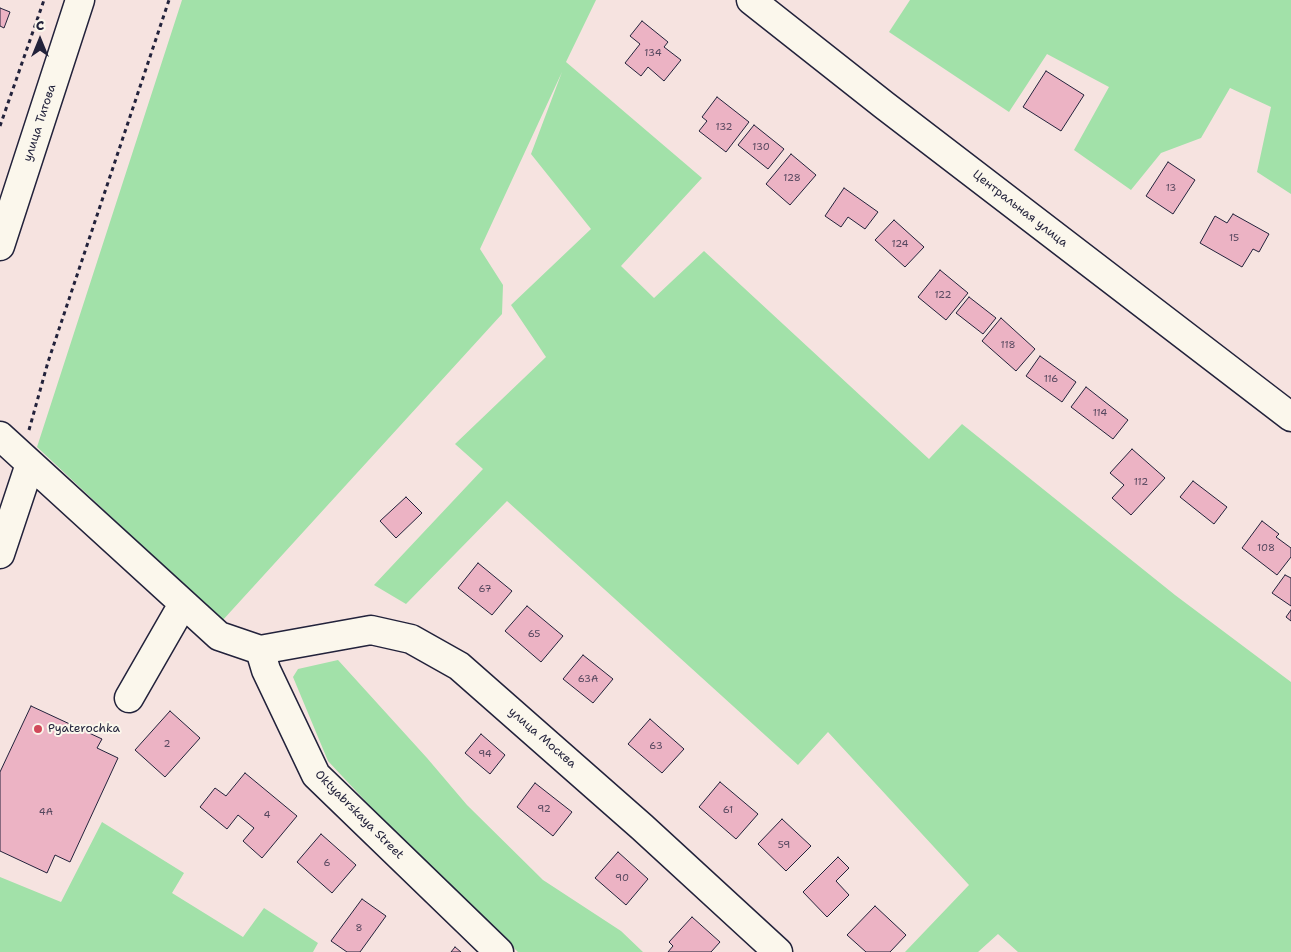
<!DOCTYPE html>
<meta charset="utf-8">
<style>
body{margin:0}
#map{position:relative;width:1291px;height:952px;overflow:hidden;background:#f6e3e0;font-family:"Shantell Sans",sans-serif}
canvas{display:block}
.north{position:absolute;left:15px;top:15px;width:50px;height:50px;-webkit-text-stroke:4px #fbf7ec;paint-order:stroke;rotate:0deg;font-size:14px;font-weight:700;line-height:20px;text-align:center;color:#22223b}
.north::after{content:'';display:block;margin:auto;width:18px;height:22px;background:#22223b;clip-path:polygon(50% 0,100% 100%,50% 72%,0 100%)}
</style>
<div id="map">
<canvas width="1291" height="952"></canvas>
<div class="north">С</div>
</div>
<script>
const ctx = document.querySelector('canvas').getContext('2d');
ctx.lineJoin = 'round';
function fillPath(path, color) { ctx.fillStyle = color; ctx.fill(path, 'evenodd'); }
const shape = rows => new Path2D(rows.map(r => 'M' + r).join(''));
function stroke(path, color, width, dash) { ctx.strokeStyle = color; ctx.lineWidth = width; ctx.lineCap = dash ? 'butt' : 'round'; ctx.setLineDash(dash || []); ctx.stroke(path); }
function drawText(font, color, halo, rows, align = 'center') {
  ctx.font = font + ' "Shantell Sans",sans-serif'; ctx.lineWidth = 4; ctx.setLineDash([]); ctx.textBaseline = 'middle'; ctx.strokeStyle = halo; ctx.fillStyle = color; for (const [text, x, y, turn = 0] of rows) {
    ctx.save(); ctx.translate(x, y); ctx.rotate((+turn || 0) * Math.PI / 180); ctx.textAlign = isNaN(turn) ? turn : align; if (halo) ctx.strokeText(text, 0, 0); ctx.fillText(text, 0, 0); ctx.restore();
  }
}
fillPath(shape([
 [182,0,596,0,566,62,702,178,621,266,654,298,704,251,929,459,962,424,1175,595,1291,682,1291,952,1018,952,998,934,978,952,905,952,969,885,828,732,798,765,507,501,406,604,374,585,483,469,455,444,546,357,511,305,591,229,531,154,562,72,480,249,503,285,502,314,222,621,37,447],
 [910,0,1291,0,1291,194,1257,172,1271,107,1230,88,1201,138,1161,153,1131,190,1074,150,1109,87,1047,54,1009,112,889,32],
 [338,660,427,758,467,805,543,880,621,931,643,952,518,952,397,835,328,761,293,677,298,669],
 [102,822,184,873,172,893,243,937,264,908,318,943,313,952,0,952,0,877,61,902]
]), '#a2e1a9');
const building = shape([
 [0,8,10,12,4,28,0,26,0,8],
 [642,21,668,42,664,47,681,60,664,81,648,67,641,76,625,63,640,44,630,36,642,21],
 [1046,71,1084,95,1061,131,1023,107,1046,71],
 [717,97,749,122,726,152,699,131,707,121,702,117,717,97],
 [754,125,784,149,768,169,738,145,754,125],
 [791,154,816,175,790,205,766,184,791,154],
 [1168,162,1195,180,1173,214,1146,196,1168,162],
 [844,188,878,212,865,229,848,217,841,227,825,216,844,188],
 [1233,214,1269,234,1259,252,1253,249,1242,267,1200,243,1215,216,1227,223,1233,214],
 [894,220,924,247,905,267,875,240,894,220],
 [940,270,968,293,946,320,918,297,940,270],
 [969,297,996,318,983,334,956,313,969,297],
 [1001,318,1035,349,1016,371,982,341,1001,318],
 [1040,356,1076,382,1062,402,1026,376,1040,356],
 [1086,387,1128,420,1113,439,1071,407,1086,387],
 [1132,449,1165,478,1131,515,1112,498,1124,485,1110,473,1132,449],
 [1193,481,1227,507,1214,524,1180,497,1193,481],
 [406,497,422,513,396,538,380,521,406,497],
 [1262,521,1279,534,1276,537,1291,548,1291,557,1277,575,1242,548,1262,521],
 [478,563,512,591,492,615,458,588,478,563],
 [1285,575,1291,578,1291,606,1272,593,1285,575],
 [527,606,563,636,541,662,505,631,527,606],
 [1291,610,1291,621,1286,617,1291,610],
 [583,655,613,679,593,703,563,679,583,655],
 [31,706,102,739,97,748,118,758,70,862,55,855,47,873,0,851,0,772,31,706],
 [170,711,200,738,165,777,135,750,170,711],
 [650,719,684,749,662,773,628,744,650,719],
 [481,734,505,755,490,774,465,753,481,734],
 [245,773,297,816,262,858,243,841,254,828,238,815,227,829,200,807,215,788,226,796,245,773],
 [720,782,758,814,736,839,699,807,720,782],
 [535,783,572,812,553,836,517,807,535,783],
 [782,819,811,846,786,871,758,844,782,819],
 [321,834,356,865,332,893,297,862,321,834],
 [618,852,648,879,626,905,595,878,618,852],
 [838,857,849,868,836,881,849,895,827,917,803,892,838,857],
 [362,899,386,916,360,952,347,952,331,941,362,899],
 [875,906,906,935,890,952,866,952,847,935,875,906],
 [692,917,720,942,711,952,668,952,673,946,669,942,692,917],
 [455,947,461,952,451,952,455,947]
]);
fillPath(building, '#ecb3c4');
stroke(building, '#22223b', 1);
const minor = shape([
 [751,0,884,105,1291,417],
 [0,436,219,636,260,650,371,630,411,639,459,666,642,827,778,952],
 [0,554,30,464],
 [260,650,266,670,316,775,499,952],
 [129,698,183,604]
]);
const major = shape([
 [0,246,80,0]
]);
stroke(minor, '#22223b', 31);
stroke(major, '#22223b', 31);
stroke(shape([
 [0,126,44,0],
 [29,430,48,362,169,0]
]), '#22223b', 3, [4, 4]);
stroke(minor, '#fbf7ec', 28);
stroke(major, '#fbf7ec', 28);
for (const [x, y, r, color] of [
 [38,729,5,"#d1495b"]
]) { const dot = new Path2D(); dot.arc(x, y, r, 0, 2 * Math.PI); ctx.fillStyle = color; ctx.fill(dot); stroke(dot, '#fbf7ec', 2); }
drawText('10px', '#54465d', null, [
 ["134",653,53],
 ["132",724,127],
 ["130",761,147],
 ["128",792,178],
 ["13",1171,188],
 ["15",1234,238],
 ["124",900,244],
 ["122",943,295],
 ["118",1008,345],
 ["116",1051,379],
 ["114",1100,413],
 ["112",1141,482],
 ["108",1266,548],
 ["67",485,589],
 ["65",534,634],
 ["63А",588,679],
 ["2",167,744],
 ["63",656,746],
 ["94",485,754],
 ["92",544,809],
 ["61",728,810],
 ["4А",46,812],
 ["4",267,815],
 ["59",784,845],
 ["6",327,863],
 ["90",622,878],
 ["8",359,928]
]);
drawText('12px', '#22223b', '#fbf7ec', [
 ["улица Титова",40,123,-72],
 ["Центральная улица",1020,209,38],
 ["улица Москва",542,738,41],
 ["Oktyabrskaya Street",359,815,45]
]);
drawText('12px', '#22223b', '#fbf7ec', [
 ["Pyaterochka",48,729]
], 'left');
</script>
